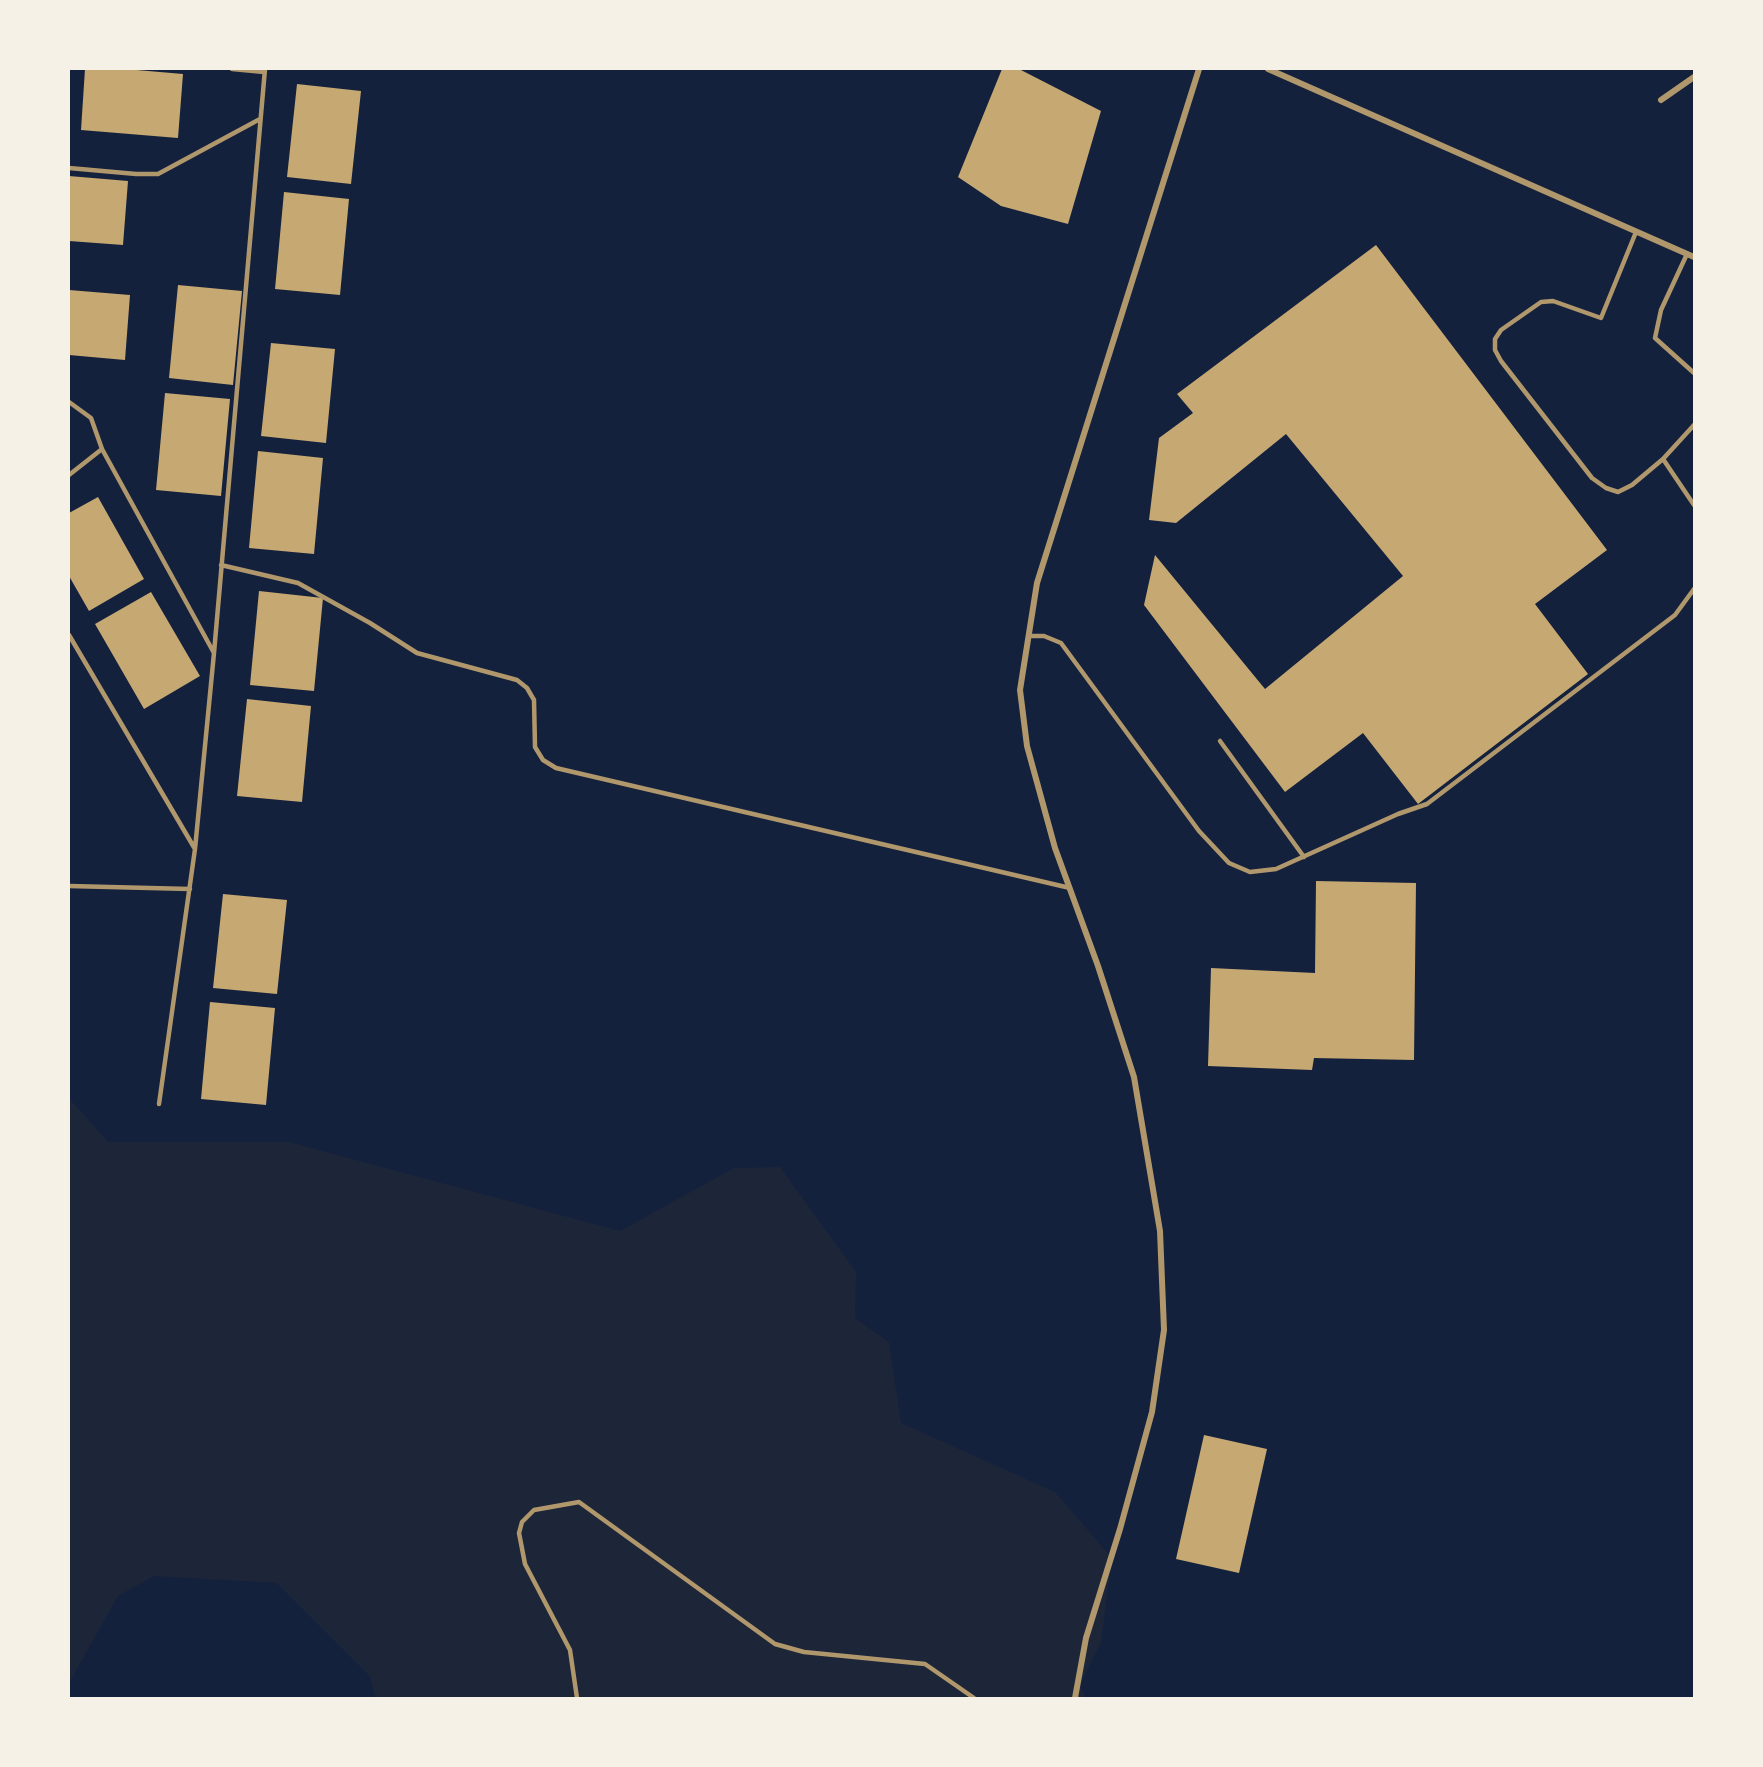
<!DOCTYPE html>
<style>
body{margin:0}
#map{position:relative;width:1763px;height:1767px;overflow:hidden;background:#14213d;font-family:Inter,sans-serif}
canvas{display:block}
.frame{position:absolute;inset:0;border:70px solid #f6f1e7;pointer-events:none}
</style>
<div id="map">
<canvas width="1763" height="1767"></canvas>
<div class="frame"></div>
</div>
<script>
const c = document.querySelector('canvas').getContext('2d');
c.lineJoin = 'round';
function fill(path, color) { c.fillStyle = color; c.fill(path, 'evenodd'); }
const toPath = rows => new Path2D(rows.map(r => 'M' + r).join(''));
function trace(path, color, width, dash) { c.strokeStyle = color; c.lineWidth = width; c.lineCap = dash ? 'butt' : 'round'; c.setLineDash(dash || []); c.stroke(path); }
const green = toPath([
 [69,1098,108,1142,289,1142,620,1231,734,1168,780,1167,856,1272,855,1318,889,1342,901,1423,1055,1492,1112,1558,1101,1642,1080,1685,1086,1698,375,1698,370,1676,277,1583,154,1576,118,1596,69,1683]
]);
const building = toPath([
 [85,69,125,69,183,74,178,138,81,130],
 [1002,69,1019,69,1101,111,1068,224,1001,206,958,177],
 [297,84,361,91,351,184,287,177],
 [69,176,128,181,123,245,69,241],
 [284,192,349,199,340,295,275,289],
 [1376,245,1607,550,1535,604,1588,674,1418,804,1363,733,1285,792,1144,605,1155,555,1265,689,1403,576,1286,434,1176,523,1149,520,1159,438,1193,413,1177,394],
 [178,285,242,291,233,385,169,378],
 [69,290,130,295,125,360,69,355],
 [271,343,335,349,326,443,261,436],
 [165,393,230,399,221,496,156,490],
 [258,451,323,458,314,554,249,548],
 [98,497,144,579,89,611,69,576,69,513],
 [259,591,323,598,314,691,250,685],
 [151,592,200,676,144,709,95,624],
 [247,699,311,706,302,802,237,796],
 [1316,881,1416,883,1414,1060,1314,1058,1312,1070,1208,1066,1211,968,1315,973],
 [223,894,287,900,277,994,213,988],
 [210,1002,275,1008,266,1105,201,1099],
 [1204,1435,1267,1449,1239,1573,1176,1559]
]);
const service = toPath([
 [232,69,264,72],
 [69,168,136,174,158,174,260,119],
 [1636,232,1601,318,1553,301,1541,302,1501,330,1495,339,1495,350,1501,361,1592,478,1606,488,1618,492,1632,485,1663,459,1694,425],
 [1687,254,1661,310,1655,338,1694,373],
 [69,402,91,418,102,449,69,475],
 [102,449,214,653],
 [1663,459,1694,505],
 [221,565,298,583,370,623,417,653,517,680,527,688,534,700,535,747,543,760,556,768,1070,888],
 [69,635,195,849],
 [1029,636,1044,636,1061,643,1199,831,1229,863,1250,872,1276,869,1398,814,1427,804,1675,615,1694,589],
 [1220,741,1304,857],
 [69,886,190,889],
 [159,1104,195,849,214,653,265,69],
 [577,1698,570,1650,525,1564,519,1533,522,1522,534,1510,579,1502,775,1644,804,1652,925,1664,974,1698]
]);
const minor = toPath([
 [1268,69,1694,257],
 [1661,100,1694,77],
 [1075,1698,1086,1638,1120,1529,1152,1412,1164,1330,1160,1231,1134,1077,1098,966,1055,848,1027,746,1020,690,1037,583,1199,69]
]);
fill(green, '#1d2539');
fill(building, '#c6a872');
trace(service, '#b1986c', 4.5);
trace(minor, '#b1986c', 6);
</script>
